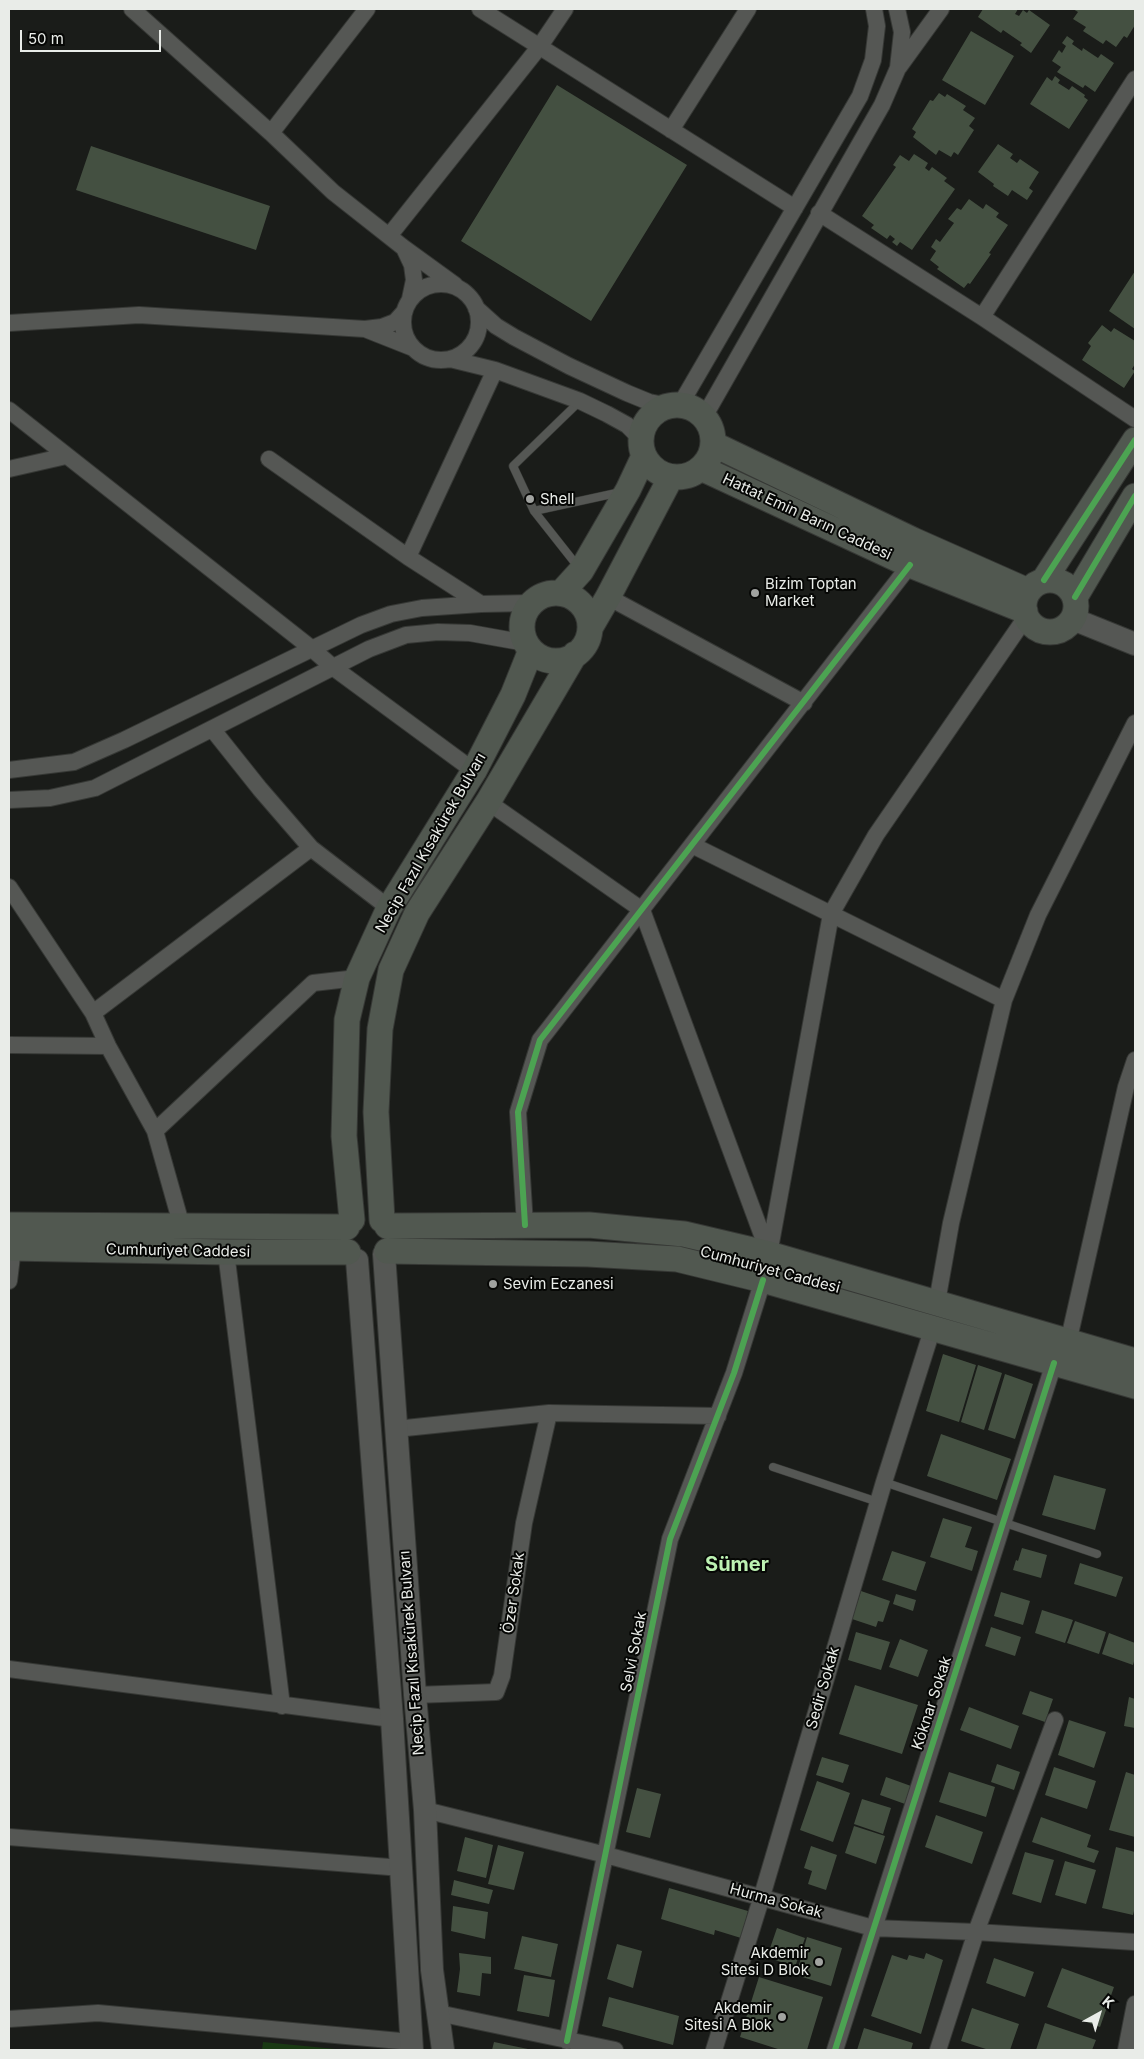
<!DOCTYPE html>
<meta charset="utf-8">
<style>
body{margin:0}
#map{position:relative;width:1144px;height:2059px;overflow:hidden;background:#1a1c19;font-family:Inter,sans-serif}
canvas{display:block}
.frame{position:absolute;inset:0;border:10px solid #e9ece8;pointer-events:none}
.north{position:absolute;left:1074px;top:1989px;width:50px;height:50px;-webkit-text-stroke:4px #060705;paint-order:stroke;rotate:39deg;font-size:14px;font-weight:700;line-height:20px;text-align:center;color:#e9ece8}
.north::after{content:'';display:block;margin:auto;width:18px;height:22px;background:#e9ece8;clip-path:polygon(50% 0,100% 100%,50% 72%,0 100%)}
.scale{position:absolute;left:20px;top:30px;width:141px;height:22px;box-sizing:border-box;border:2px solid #e9ece8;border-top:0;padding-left:6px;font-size:15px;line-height:18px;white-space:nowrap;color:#e9ece8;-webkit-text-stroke:4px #060705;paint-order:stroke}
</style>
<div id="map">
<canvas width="1144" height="2059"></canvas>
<div class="frame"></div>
<div class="north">K</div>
<div class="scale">50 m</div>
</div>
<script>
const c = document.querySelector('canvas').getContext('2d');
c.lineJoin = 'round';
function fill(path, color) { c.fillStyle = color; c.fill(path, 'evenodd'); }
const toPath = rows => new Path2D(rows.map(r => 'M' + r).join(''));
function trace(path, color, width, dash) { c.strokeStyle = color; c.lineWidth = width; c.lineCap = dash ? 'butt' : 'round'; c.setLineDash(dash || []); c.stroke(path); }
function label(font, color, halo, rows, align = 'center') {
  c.font = font + ' Inter,sans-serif'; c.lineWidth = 4; c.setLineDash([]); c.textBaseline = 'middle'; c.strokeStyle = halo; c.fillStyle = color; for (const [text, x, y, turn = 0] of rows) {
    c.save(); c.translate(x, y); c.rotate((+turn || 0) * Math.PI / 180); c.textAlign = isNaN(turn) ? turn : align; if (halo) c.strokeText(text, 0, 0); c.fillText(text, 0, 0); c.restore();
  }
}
const green = toPath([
 [263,2042,346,2050,262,2050]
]);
const building = toPath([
 [983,9,1018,9,1015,14,1019,16,1023,10,1027,13,1029,10,1050,25,1031,53,1020,45,1022,43,1003,30,1001,33,978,17],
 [1073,9,1135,9,1135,25,1127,38,1124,36,1116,47,1106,40,1103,44,1083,31,1086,27,1073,19,1078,12],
 [971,31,1014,56,985,105,942,80],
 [1067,36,1074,41,1072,44,1082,51,1083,48,1098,58,1101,54,1114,63,1095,92,1085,85,1083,88,1057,72,1061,67,1052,61,1059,50,1062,53,1066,46,1062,43],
 [1055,76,1060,80,1058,83,1069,90,1072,86,1085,95,1084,97,1088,100,1069,129,1030,104,1047,77,1052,81],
 [557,85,687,165,591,321,461,241],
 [939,93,945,97,947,94,966,106,963,110,975,118,969,126,974,130,958,155,954,152,951,157,939,150,936,155,913,137,916,132,912,129,930,100,933,101],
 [998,144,1013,154,1010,158,1017,163,1020,159,1039,172,1029,188,1033,191,1027,200,1012,190,1008,196,993,186,994,184,978,172],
 [91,146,270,206,256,250,76,190],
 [914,154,928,163,925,168,929,171,932,167,947,178,944,181,955,189,912,250,900,242,897,246,892,242,895,239,890,235,887,239,871,228,874,225,862,216,896,167,893,165,900,155,909,161],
 [969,199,983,209,986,204,999,213,996,217,1008,225,989,253,991,254,970,284,968,283,964,288,937,269,939,267,930,260,936,251,931,247,936,239,940,242,954,223,948,219,957,208,961,210],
 [1135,271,1135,329,1109,311],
 [1102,325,1111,332,1114,328,1135,341,1135,364,1132,369,1135,371,1124,388,1082,360,1091,346,1088,343],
 [943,1354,976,1365,959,1422,926,1411],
 [978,1365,1002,1373,984,1430,961,1422],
 [1005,1374,1033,1384,1015,1439,988,1430],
 [941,1434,1011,1459,997,1500,927,1476],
 [1054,1475,1106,1489,1095,1530,1042,1515],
 [943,1518,972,1527,965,1547,978,1551,972,1571,930,1557],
 [1022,1548,1047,1555,1041,1578,1013,1570,1016,1560,1018,1561],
 [892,1551,926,1562,916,1591,882,1580],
 [1080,1563,1123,1577,1116,1597,1074,1584],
 [861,1591,890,1601,883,1622,878,1621,876,1627,852,1619],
 [1001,1592,1030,1601,1023,1625,994,1616],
 [896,1594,916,1600,913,1611,893,1604],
 [1042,1610,1073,1620,1065,1643,1035,1633],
 [1075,1621,1106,1632,1099,1654,1067,1643],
 [991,1627,1021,1637,1015,1656,985,1646],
 [856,1632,890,1642,881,1670,848,1660],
 [1109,1633,1135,1643,1135,1658,1133,1665,1102,1654],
 [900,1639,928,1650,918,1677,889,1667],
 [855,1685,918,1705,902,1754,839,1734],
 [1030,1691,1053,1699,1045,1722,1022,1714],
 [1129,1697,1135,1699,1135,1728,1124,1726],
 [969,1707,1019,1726,1011,1749,960,1730],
 [1069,1720,1106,1732,1094,1768,1058,1755],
 [822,1757,849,1765,843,1783,816,1775],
 [997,1764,1020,1772,1014,1790,991,1782],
 [1054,1767,1096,1781,1087,1809,1045,1795],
 [949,1772,995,1787,986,1817,939,1802],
 [1126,1772,1135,1775,1135,1837,1109,1830],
 [886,1777,911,1786,905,1804,880,1795],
 [817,1781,850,1793,833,1842,800,1830],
 [637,1788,661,1794,650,1838,626,1832],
 [862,1799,891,1808,883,1834,854,1824],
 [936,1815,983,1832,972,1864,925,1847],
 [1041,1817,1091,1835,1087,1847,1099,1851,1094,1863,1032,1842],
 [854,1826,885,1836,876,1864,845,1853],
 [465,1837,493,1845,486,1878,457,1871],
 [498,1845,524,1852,514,1890,488,1884],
 [811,1846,837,1855,826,1890,808,1884,812,1871,804,1868],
 [1116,1847,1135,1852,1135,1907,1133,1915,1102,1908],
 [1025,1852,1054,1860,1041,1903,1012,1894],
 [1065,1861,1096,1870,1086,1904,1055,1895],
 [454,1880,493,1890,489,1904,451,1895],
 [669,1888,748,1911,741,1938,715,1930,714,1935,661,1919],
 [453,1906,488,1912,485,1939,451,1931],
 [777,1928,805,1938,795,1967,767,1957],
 [522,1936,558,1944,551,1977,514,1969],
 [807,1937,842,1948,831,1986,796,1975],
 [617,1944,642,1951,633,1988,607,1979],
 [459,1953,491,1957,491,1974,482,1973,480,1996,457,1992,460,1969],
 [926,1953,943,1960,921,2034,871,2016,892,1955,907,1960,909,1955,924,1959],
 [994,1958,1034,1972,1025,1997,986,1983],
 [1062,1968,1114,1987,1100,2027,1047,2007],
 [524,1975,555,1980,549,2017,517,2011],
 [759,1977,823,1997,807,2050,781,2050,740,2037],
 [609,1997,679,2016,673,2045,602,2026],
 [972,2008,1019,2024,1010,2050,989,2050,961,2041],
 [1045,2023,1096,2040,1092,2050,1036,2050],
 [864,2028,913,2043,911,2050,857,2050],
 [494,2042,528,2049,528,2050,492,2050]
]);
const service = toPath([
 [534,511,621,492],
 [579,568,534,511,513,466,580,401],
 [773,1467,878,1502],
 [884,1482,1097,1554]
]);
const minor = toPath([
 [132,9,271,133,333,192,404,248],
 [480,9,795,208],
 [899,67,941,9],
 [671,130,748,9],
 [271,133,367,9],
 [819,213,982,317,1135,419],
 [389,236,540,46,565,9],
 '403 322a38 38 0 1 1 76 0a38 38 0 1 1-76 0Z',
 [410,299,414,280,412,265,404,248,455,285],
 [476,308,496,326,514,337,569,366,627,393,649,402,669,406],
 [404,312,395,322,382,327,365,329,413,348],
 [982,317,1135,79],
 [9,323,139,315,365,329],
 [450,359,495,370,580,401,607,414,627,425,641,439],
 [680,405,860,96,873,60,877,26,874,9],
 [9,410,311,648,334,668,474,771],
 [704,417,882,105,898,68,902,32,897,9],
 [269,459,408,557,481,604],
 [9,469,66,456],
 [408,557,495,370],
 [608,597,804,703],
 [213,730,260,789,311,848],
 [9,770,74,762,124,740,361,625,391,614,422,608,481,604,532,603],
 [9,800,50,798,95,788,369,649,406,635,438,632,470,633,526,643],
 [488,802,642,910,769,1254],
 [692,845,1004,1000],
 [9,887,93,1013,108,1046,155,1131,182,1227],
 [93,1013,311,848,389,908],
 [9,1045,108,1046],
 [155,1131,313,983,357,978],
 [525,1225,518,1112,540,1040,910,565],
 [226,1252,282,1706],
 [769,1254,831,914,876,835,1026,617],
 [9,1281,13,1248],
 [937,1302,951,1223,1004,1000,1038,915,1135,723],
 [1068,1343,1126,1087,1135,1060],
 [396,1429,549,1413,718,1416],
 [9,1669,392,1719],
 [415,1695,496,1692,502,1676,524,1523,549,1413],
 [425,1810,606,1855,873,1928,976,1932,1135,1942],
 [9,1837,402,1868],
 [438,2013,615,2050],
 [9,2019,98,2013,411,2042],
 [567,2041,670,1539,734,1373,763,1280],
 [714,2050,762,1896,884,1482,933,1327],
 [835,2050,1054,1363],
 [938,2050,976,1932,1055,1720],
 [1126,2050,1135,2004]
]);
const secondary = toPath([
 [1073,619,1135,644],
 [384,1254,415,1695,425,1810,432,1970,443,2050],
 [357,1260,392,1719,412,2050]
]);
const primary = toPath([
 '641 441a36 36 0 1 1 72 0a36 36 0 1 1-72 0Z',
 [713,444,913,540,1028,591],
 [701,468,910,565,1025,611],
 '1024 606a26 26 0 1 1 52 0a26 26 0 1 1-52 0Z',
 [1044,580,1135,440],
 [561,593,581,571,628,490,644,456],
 '522 627a34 34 0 1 1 68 0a34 34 0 1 1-68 0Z',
 [1075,597,1135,496],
 [590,628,608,597,671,477],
 [352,1220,344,1136,347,1020,357,978,389,908,474,771,513,695,531,650],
 [382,1220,376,1112,380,1029,391,970,417,913,488,802,575,654],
 [9,1225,347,1227],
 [387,1226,589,1225,684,1234,769,1254,1135,1361],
 [9,1248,226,1252,348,1252],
 [387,1251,588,1254,677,1259,763,1280,1135,1386]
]);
const cycleway = toPath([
 [1044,580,1135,440],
 [1075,597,1135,496],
 [525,1225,518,1112,540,1040,910,565],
 [567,2041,670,1539,734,1373,763,1280],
 [835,2050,1054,1363]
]);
const markers = [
 [530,499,5,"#a1a3a0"],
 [755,593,5,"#a1a3a0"],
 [493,1284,5,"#a1a3a0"],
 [819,1962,5,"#a1a3a0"],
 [782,2017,5,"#a1a3a0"]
];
const poiNames = [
 ["Shell",540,499],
 ["Bizim Toptan",765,584],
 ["Market",765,601],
 ["Sevim Eczanesi",503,1284],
 ["Akdemir",809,1953,"right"],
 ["Sitesi D Blok",809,1970,"right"],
 ["Akdemir",772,2008,"right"],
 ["Sitesi A Blok",772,2025,"right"]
];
const streetNames = [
 ["Hattat Emin Barın Caddesi",807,517,25],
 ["Necip Fazıl Kısakürek Bulvarı",431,843,-60],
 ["Cumhuriyet Caddesi",178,1251,1],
 ["Cumhuriyet Caddesi",770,1270,15],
 ["Özer Sokak",514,1593,-82],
 ["Selvi Sokak",634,1652,-79],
 ["Necip Fazıl Kısakürek Bulvarı",412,1653,-94],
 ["Sedir Sokak",823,1688,-74],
 ["Köknar Sokak",932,1703,-72],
 ["Hurma Sokak",776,1901,15]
];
const districtNames = [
 ["Sümer",737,1565]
];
fill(green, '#193913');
fill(building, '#445041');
trace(service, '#363835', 9);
trace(minor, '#363835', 18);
trace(secondary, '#363835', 24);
trace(primary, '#363835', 27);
trace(service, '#555754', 8);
trace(minor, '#555754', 16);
trace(secondary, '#555754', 22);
trace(primary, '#515850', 25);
trace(cycleway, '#4ca352', 6);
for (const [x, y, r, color] of markers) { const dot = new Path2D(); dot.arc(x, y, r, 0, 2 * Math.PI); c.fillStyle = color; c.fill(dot); trace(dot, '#060705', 2); }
label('15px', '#e9ece8', '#060705', poiNames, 'left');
label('15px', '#e9ece8', '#060705', streetNames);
label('bold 20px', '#bdf2b3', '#060705', districtNames);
</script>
